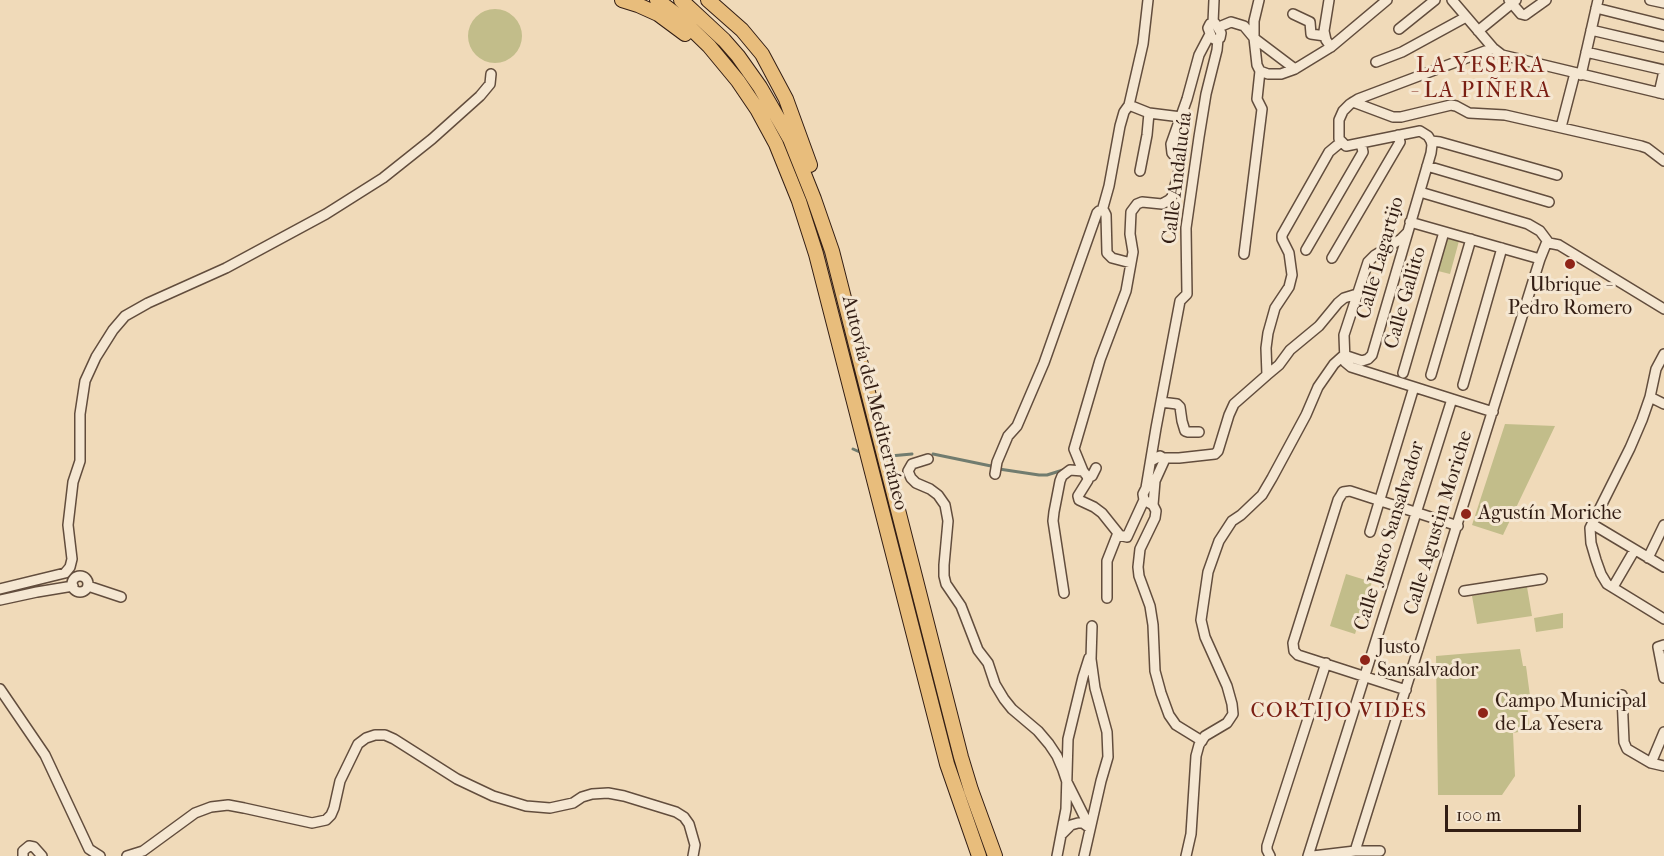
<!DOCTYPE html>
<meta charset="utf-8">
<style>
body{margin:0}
#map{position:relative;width:1664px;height:856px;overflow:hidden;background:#f0dab9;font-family:"IM FELL French Canon",serif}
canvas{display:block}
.scale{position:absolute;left:1445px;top:805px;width:136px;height:27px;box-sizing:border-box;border:3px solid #331e14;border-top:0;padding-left:8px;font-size:18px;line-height:21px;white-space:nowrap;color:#331e14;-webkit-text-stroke:4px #f5e7d2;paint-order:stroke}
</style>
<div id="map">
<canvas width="1664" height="856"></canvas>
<div class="scale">100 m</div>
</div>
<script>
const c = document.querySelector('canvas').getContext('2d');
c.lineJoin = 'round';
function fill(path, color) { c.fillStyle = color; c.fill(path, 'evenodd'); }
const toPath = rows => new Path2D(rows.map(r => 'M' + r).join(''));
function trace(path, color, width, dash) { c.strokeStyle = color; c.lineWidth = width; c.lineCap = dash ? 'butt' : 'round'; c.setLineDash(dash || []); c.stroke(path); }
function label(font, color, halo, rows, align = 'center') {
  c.font = font + ' "IM FELL French Canon",serif'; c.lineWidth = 6; c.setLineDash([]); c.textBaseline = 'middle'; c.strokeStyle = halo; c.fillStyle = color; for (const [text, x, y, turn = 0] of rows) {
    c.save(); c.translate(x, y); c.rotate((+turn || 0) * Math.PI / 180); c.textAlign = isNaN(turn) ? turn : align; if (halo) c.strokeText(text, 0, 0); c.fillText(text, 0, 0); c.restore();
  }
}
const green = toPath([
 '468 36a27 27 0 1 1 54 0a27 27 0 1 1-54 0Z',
 [1449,238,1459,241,1450,274,1438,271,1446,240],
 [1505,424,1555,426,1503,535,1472,525],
 [1346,574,1372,582,1355,634,1330,626],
 [1527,587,1532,616,1477,624,1472,596],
 [1563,613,1563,628,1536,632,1534,618],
 [1520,649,1523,666,1526,666,1530,696,1527,697,1529,730,1513,733,1515,776,1502,795,1438,795,1436,656]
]);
const stream = toPath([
 [853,449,862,453],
 [933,454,991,466],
 [890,456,912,454],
 [999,469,1039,475,1047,475,1063,470]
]);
const minor = toPath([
 [1329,0,1324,31,1326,40,1331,47],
 [1452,0,1493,48,1502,55,1664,94],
 [1509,0,1521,14,1525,15,1546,0],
 [1650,0,1664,3],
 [1596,8,1664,25],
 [1293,14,1310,22,1311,34,1325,36],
 [1213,23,1214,0],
 [1215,23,1221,33,1220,38,1216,40,1212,38,1208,28,1210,24,1215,23],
 [1219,27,1231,22,1244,26,1254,38,1295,69],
 [1399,29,1435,0],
 [1591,30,1664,47],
 [1478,31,1516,0],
 [1586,52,1664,70],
 [1376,62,1402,52,1466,17],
 [1260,71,1268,74,1281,74,1295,69,1331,47,1387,0],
 [1581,75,1598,0],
 [1659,93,1664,71],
 [1353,102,1393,117,1401,117,1451,105,1456,106,1469,113,1505,115,1641,146,1647,148,1664,161],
 [1129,105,1149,113,1181,117],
 [1561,127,1575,73],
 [1431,141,1428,136,1420,131,1346,146,1339,139,1339,120,1343,111,1350,104,1358,99,1493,48],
 [1431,141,1440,142,1557,175],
 [1427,166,1549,202],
 [1140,171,1147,135,1149,113],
 [1420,192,1528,224,1540,231,1549,243],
 [1102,211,1109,186,1120,126,1124,112,1129,105,1143,44,1148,0],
 [1410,222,1540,259],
 [1407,233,1401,239,1375,255,1368,262,1344,335,1345,362,1351,367,1493,412],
 [1549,243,1559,245,1664,309],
 [1306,250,1363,152,1361,143],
 [1244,254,1262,109,1257,99,1260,71,1257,65,1254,38,1254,21,1259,0],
 [1332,258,1400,142,1398,135],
 [1664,354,1656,369,1650,397,1642,420,1630,448,1590,528,1591,543,1596,560,1601,574,1607,584,1664,619],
 [1344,355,1362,361,1368,359,1372,355,1431,153,1432,145,1431,141],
 [1403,373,1444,232],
 [1267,375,1279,365,1290,350,1319,326,1338,303,1344,298,1357,294],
 [1431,375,1471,239],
 [1463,385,1502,248],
 [1650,397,1664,404],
 [1161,402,1177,404,1180,407,1182,421,1185,431,1188,432,1199,432],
 [1164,458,1179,458,1215,454,1218,451,1229,415,1234,404,1267,375,1266,348,1268,333,1275,308,1289,287,1292,275,1289,253,1282,239,1282,235,1329,152,1341,142],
 [928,459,912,464,908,471,911,478,916,483,930,489,938,495,945,505,948,521,944,565,944,576,946,584,961,606,978,650,988,663,995,684,1004,699,1012,709,1038,731,1049,744,1057,756,1063,770,1067,782,1090,828,1083,823,1078,823,1071,825,1061,835],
 [1151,461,1160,456,1165,459,1155,481,1153,505],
 [995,474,997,462,1008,436,1017,426,1044,363,1097,213,1099,211,1104,211,1106,215,1107,253,1112,258,1131,263],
 [1088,478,1092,476,1096,468],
 [1592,524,1664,567],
 [1370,532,1414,387],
 [1118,535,1127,537,1144,500],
 [1648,558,1664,525],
 '72 584a8 8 0 1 1 16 0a8 8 0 1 1-16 0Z',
 [88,586,121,597],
 [1613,587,1634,551],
 [0,589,65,573,70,567,72,559,68,525,73,482,80,461,80,414,85,381,96,357,113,330,125,316,148,303,226,268,326,214,383,178,432,139,480,96,490,84,491,74],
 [1464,591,1542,579],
 [1064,593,1053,521,1054,512,1060,481,1062,476,1070,470,1083,471],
 [1107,598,1107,561,1118,533,1102,513,1094,507,1079,500,1078,496,1088,480,1087,476,1083,471,1074,449,1100,360,1126,291,1133,252,1130,234,1131,212,1137,204,1142,202,1162,204,1169,200,1172,197,1180,167,1178,160,1172,153,1171,144,1187,99,1199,55,1210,34],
 [0,600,37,592,73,586],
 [1664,645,1658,647,1664,678],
 [0,689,45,755,89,849,100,856],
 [1406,690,1298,655,1294,651,1293,643,1338,500,1343,492,1350,491,1458,526],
 [1622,695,1624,742,1627,749,1651,763,1664,766],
 [1202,741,1176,725,1169,715,1161,693,1155,671,1153,625,1150,606,1139,576,1138,567,1140,549,1155,518,1156,511,1153,505,1144,500,1143,494,1146,488,1156,428,1180,301,1187,294,1186,228,1199,137,1206,94,1217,50,1218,39],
 [1651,763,1664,732],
 [1355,851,1540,259,1546,244,1549,243],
 [23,856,23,851,29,846,34,847,42,856],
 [127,856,143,851,195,813,211,807,228,805,244,808,312,823,326,820,331,815,334,808,340,781,358,744,366,738,375,735,385,735,394,739,457,779,493,796,526,806,550,808,573,803,582,797,592,794,608,793,624,796,676,812,684,817,689,824,695,845,693,856],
 [1057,856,1066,809,1068,739,1083,677,1089,658],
 [1084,856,1101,781,1108,757,1107,732,1095,688,1091,659,1092,626],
 [1186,856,1191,834,1196,756,1199,745,1205,736,1227,723,1233,714,1232,704,1227,686,1205,637,1201,620,1208,572,1219,541,1232,521,1241,515,1262,495,1272,478,1306,415,1318,387,1334,364,1344,355],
 [1270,856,1267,850,1267,846,1326,663],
 [1308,856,1452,399],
 [1313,856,1355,851,1380,851]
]);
const highway = toPath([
 [622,0,638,5,658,14,685,34],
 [657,0,677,15,709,46,738,81,757,109,776,144,799,201,816,254,947,764,979,856],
 [681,0,724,40,738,56,760,87,790,139,814,199,832,251,961,757,971,790,995,856],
 [708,0,742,30,762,54,786,99,810,165]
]);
const markers = [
 [1570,264,6,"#8f2418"],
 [1466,514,6,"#8f2418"],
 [1365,660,6,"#8f2418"],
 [1483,713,6,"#8f2418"]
];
const streetNames = [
 ["Calle Andalucía",1178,178,-83],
 ["Calle Lagartijo",1381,258,-74],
 ["Calle Gallito",1406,298,-74],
 ["Autovía del Mediterráneo",874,403,76],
 ["Calle Agustin Moriche",1439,523,-73],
 ["Calle Justo Sansalvador",1390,536,-73]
];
const poiNames = [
 ["Ubrique -",1570,286,"center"],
 ["Pedro Romero",1570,309,"center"],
 ["Agustín Moriche",1478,514],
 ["Justo",1377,648],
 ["Sansalvador",1377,671],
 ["Campo Municipal",1495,702],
 ["de La Yesera",1495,725]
];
const neighbourhoodNames = [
 ["CORTIJO VIDES",1339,712]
];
const quarterNames = [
 ["LA YESERA",1481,67],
 ["- LA PIÑERA",1481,92]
];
fill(green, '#c2bd8a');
trace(stream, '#717c6f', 3);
trace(minor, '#624d3d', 12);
trace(highway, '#331e14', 16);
trace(minor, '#f5e7d2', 9);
trace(highway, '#e8bd7c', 14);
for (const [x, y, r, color] of markers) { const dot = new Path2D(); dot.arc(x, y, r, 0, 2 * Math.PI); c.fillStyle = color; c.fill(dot); trace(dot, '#f5e7d2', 2); }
label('20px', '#331e14', '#f5e7d2', streetNames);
label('20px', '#331e14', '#f5e7d2', poiNames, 'left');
c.letterSpacing = '1.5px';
label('21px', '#7a1f14', '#f5e7d2', neighbourhoodNames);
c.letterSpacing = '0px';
c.letterSpacing = '1.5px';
label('22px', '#7a1f14', '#f5e7d2', quarterNames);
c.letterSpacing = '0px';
</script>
